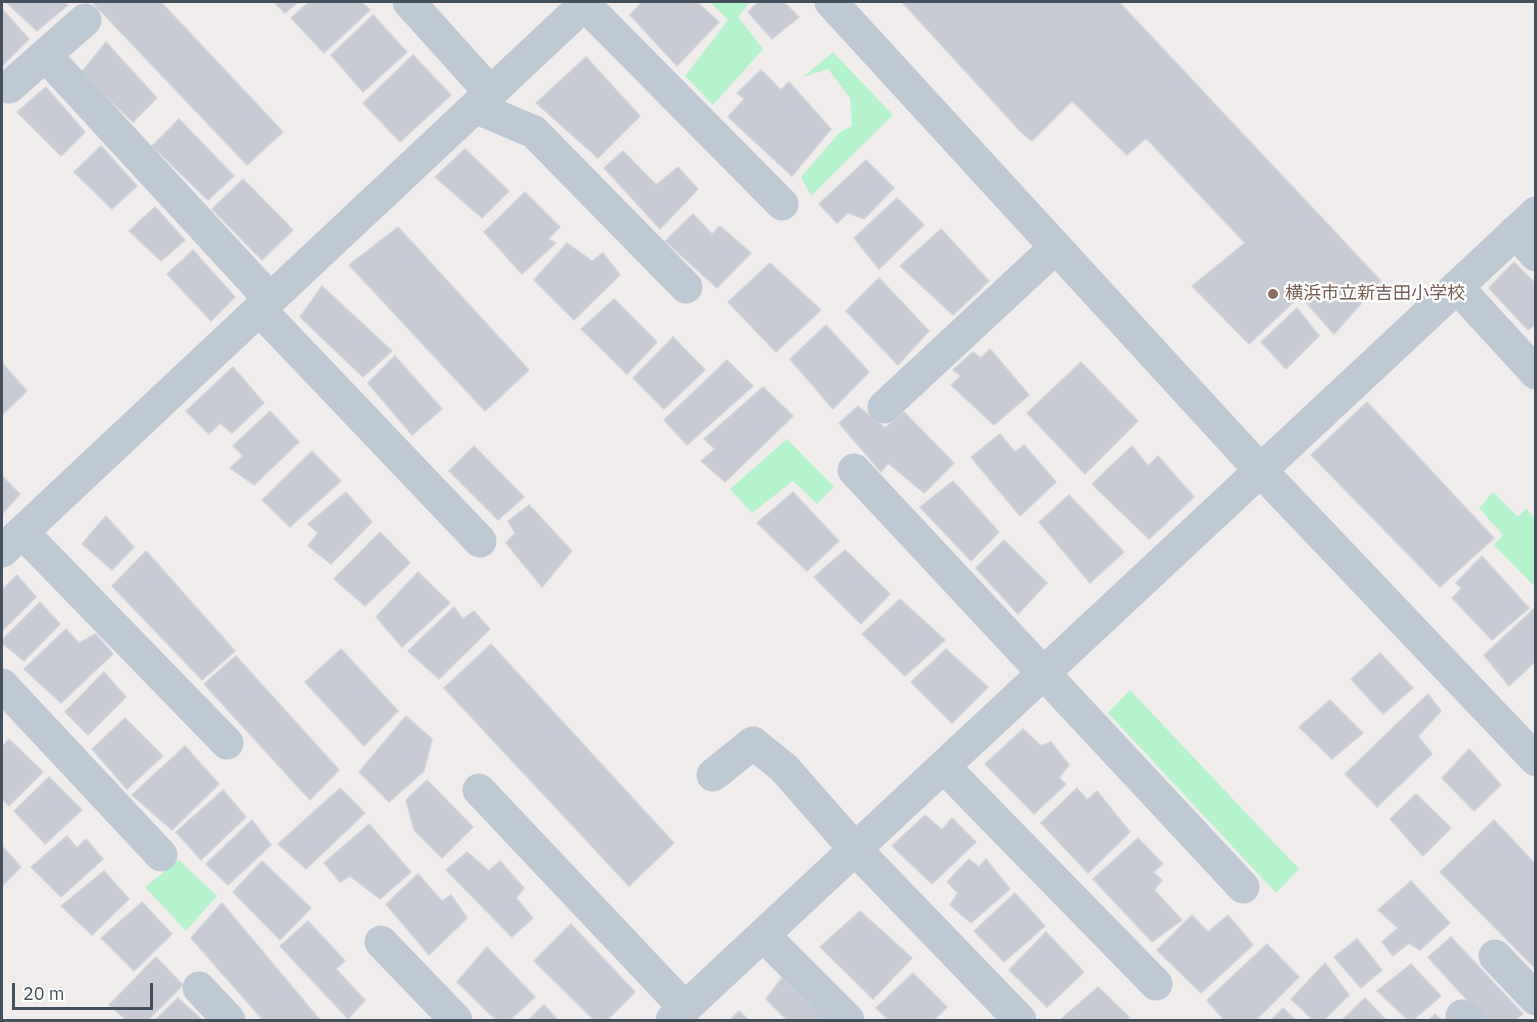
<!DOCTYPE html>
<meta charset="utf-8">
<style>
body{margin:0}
#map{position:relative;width:1537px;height:1022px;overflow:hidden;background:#f0ecec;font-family:"IBM Plex Sans",sans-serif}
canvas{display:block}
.frame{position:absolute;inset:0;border:3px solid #43505c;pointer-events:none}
.scale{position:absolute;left:12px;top:983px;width:141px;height:27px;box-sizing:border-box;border:3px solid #43505c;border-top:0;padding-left:8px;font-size:18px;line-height:21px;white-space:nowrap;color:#43505c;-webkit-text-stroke:4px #fff;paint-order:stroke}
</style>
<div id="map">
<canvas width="1537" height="1022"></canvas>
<div class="frame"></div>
<div class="scale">20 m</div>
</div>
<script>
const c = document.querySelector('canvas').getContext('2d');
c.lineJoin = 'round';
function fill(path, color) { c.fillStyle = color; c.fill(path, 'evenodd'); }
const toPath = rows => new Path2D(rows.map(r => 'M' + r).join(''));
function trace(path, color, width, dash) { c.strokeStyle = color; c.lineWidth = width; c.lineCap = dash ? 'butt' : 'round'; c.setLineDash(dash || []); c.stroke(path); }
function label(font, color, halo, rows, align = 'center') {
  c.font = font + ' "IBM Plex Sans","Noto Sans JP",sans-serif'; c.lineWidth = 5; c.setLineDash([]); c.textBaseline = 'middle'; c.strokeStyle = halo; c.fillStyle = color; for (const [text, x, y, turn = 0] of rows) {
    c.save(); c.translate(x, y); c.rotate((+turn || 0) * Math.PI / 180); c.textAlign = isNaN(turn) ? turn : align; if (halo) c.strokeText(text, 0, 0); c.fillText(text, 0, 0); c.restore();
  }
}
const green = toPath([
 [710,2,750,2,738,17,763,49,713,105,685,76,728,20],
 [833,52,893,115,811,196,801,177,840,132,852,126,850,98,828,69,803,77],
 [787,439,834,487,817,504,793,481,752,513,730,489],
 [1493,492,1518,517,1526,508,1535,519,1535,587,1494,545,1503,535,1479,508],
 [1130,690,1299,869,1276,893,1108,713],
 [179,860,217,896,186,931,145,887]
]);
const building = toPath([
 [6,2,64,2,68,5,37,31,6,2],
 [92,2,161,2,283,132,247,165,92,2],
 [274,2,298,2,285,13,274,2],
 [309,2,362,2,370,10,324,53,291,18,309,2],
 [642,2,697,2,719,22,677,66,630,15,642,2],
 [758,2,784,2,799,17,772,39,748,12,758,2],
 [902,2,1119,2,1381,281,1334,334,1300,296,1249,344,1192,286,1245,243,1146,138,1127,155,1072,101,1032,141,1022,133,902,2],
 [2,9,29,39,2,66,2,9],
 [373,15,407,52,363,92,331,55,373,15],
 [106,42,157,98,133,122,81,73,106,42],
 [413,55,451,95,400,142,363,103,413,55],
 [586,57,640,116,598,158,536,103,586,57],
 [761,70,781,90,789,82,831,129,792,176,728,117,744,99,737,93,761,70],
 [46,87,85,132,61,156,17,112,46,87],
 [179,119,234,176,208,200,152,146,179,119],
 [101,146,137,186,112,209,74,172,101,146],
 [465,149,509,191,482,218,435,177,465,149],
 [623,151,656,185,678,167,698,189,660,229,604,168,623,151],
 [866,160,894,188,864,219,848,213,837,223,819,204,866,160],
 [243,179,293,230,262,260,212,209,243,179],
 [525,192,560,227,548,239,556,243,522,274,484,232,525,192],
 [897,198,924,225,879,269,854,238,897,198],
 [155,207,185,240,161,261,129,231,155,207],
 [693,214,712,234,720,226,751,253,717,288,665,241,693,214],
 [398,227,529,370,485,411,349,265,398,227],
 [941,229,989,281,953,315,900,266,941,229],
 [567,243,592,261,603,253,620,275,574,320,534,280,567,243],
 [193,250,235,297,211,321,167,274,193,250],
 [1514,262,1536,284,1536,324,1528,330,1489,288,1514,262],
 [770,263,821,310,776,352,728,302,770,263],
 [879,278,929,331,898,365,846,311,879,278],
 [322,286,392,351,363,377,300,317,322,286],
 [614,299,657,342,627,374,581,329,614,299],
 [1297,308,1319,336,1286,369,1261,342,1297,308],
 [826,325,869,372,833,409,790,359,826,325],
 [673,337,705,370,664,409,633,378,673,337],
 [990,349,1029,395,994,425,951,385,961,376,953,370,973,352,981,358,990,349],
 [395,356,442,409,412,435,368,383,395,356],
 [727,360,753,386,687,445,664,420,727,360],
 [1081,362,1138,421,1085,474,1027,413,1081,362],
 [2,363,27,391,2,415,2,363],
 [233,367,264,403,232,433,220,423,209,434,186,411,233,367],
 [763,387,793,416,725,482,701,461,715,449,704,439,763,387],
 [1367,402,1494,538,1440,587,1311,455,1367,402],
 [858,406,885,428,904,412,954,463,924,493,888,463,881,472,839,423,858,406],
 [270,411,299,442,254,485,230,468,243,456,233,446,270,411],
 [1000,434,1015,452,1024,445,1056,482,1020,516,971,457,1000,434],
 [474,446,524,497,498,520,449,471,474,446],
 [1132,446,1148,466,1158,456,1194,497,1149,539,1092,484,1132,446],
 [312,451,341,481,290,527,262,500,312,451],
 [2,476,20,494,2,514,2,476],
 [953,481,999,532,971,561,920,507,953,481],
 [346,492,372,522,331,564,308,546,318,533,308,524,346,492],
 [793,492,839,541,807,571,757,523,793,492],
 [1069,495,1124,552,1090,583,1039,522,1069,495],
 [529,505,572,551,542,587,506,543,515,533,508,521,529,505],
 [106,516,134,547,112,570,82,544,106,516],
 [380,532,410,563,365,606,334,579,380,532],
 [1004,540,1047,583,1018,614,976,568,1004,540],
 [845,550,890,594,861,624,814,577,845,550],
 [146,551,235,651,202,680,112,586,146,551],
 [1482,556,1529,608,1492,640,1452,598,1462,588,1456,583,1482,556],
 [418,572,450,603,402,647,376,617,418,572],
 [17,575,36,597,2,631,2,590,17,575],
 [900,599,945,640,905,676,862,634,900,599],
 [40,602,60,624,24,661,2,643,2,640,40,602],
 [454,607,463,619,474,611,490,629,439,679,408,651,454,607],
 [1536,607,1536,661,1509,686,1484,655,1536,607],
 [66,629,79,643,96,634,113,654,61,703,24,669,66,629],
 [491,644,674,843,629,886,444,688,491,644],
 [341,649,398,711,364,746,305,682,341,649],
 [946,649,988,687,952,723,911,682,946,649],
 [1380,653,1413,688,1383,714,1351,679,1380,653],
 [236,656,339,770,310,800,204,684,236,656],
 [104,672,126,697,88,735,65,712,104,672],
 [1428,694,1441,711,1418,736,1432,754,1377,807,1345,774,1428,694],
 [1330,700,1363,733,1332,759,1299,727,1330,700],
 [406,716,432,739,424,771,389,802,359,772,406,716],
 [125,718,163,756,127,789,92,749,125,718],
 [1023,729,1041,746,1051,742,1069,765,1059,778,1066,784,1034,814,985,764,1023,729],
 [9,739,43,772,9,806,2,799,2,747,9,739],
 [185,746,219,784,172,830,132,795,185,746],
 [1469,749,1501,785,1474,811,1442,778,1469,749],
 [49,777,82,810,45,844,14,811,49,777],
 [427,780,473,827,442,858,414,830,406,800,427,780],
 [340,788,365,813,306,869,278,844,340,788],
 [1077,788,1087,800,1097,791,1130,832,1088,873,1041,823,1077,788],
 [223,790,246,817,201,860,176,832,223,790],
 [1416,794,1451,828,1423,856,1390,819,1416,794],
 [925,815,942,830,952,818,976,842,932,884,892,846,925,815],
 [252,820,271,845,228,885,206,864,252,820],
 [1494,820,1536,865,1536,969,1440,872,1494,820],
 [369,824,411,872,380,899,350,876,340,882,324,863,369,824],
 [67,836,77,848,86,839,103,859,61,897,31,867,67,836],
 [1138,838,1163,864,1153,872,1162,880,1154,890,1182,920,1152,942,1093,879,1138,838],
 [2,846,21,867,2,886,2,846],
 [467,852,489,871,500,861,524,888,516,898,533,918,512,937,446,870,467,852],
 [969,859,979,867,986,859,1010,889,971,923,950,905,958,893,947,882,969,859],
 [262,861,311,908,280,940,233,892,262,861],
 [104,871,129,899,92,935,61,906,104,871],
 [418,874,442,901,451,895,467,918,429,955,386,904,418,874],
 [1411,881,1450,923,1420,950,1409,943,1393,956,1382,942,1398,928,1378,910,1411,881],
 [1015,893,1045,926,1004,962,974,931,1015,893],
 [142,902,172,934,134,971,101,938,142,902],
 [222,903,320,1020,263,1020,191,938,222,903],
 [860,911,912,958,873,999,820,947,860,911],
 [1192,915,1208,932,1228,915,1253,945,1201,993,1157,950,1192,915],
 [308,921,345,961,336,969,365,1000,348,1019,280,946,308,921],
 [571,924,635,992,607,1020,594,1020,534,961,571,924],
 [1046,932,1084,972,1047,1007,1009,970,1046,932],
 [1451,937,1523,1014,1515,1020,1485,1020,1428,957,1451,937],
 [1357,939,1382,970,1361,988,1334,957,1357,939],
 [1267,944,1299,977,1256,1020,1224,1020,1207,1000,1267,944],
 [487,947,535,997,510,1020,496,1020,457,982,487,947],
 [156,957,183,985,148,1020,126,1020,109,1005,156,957],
 [1325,963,1349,995,1324,1020,1313,1020,1291,999,1325,963],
 [1411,964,1441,996,1413,1020,1408,1020,1377,991,1411,964],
 [913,973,947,1007,934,1020,888,1020,876,1008,913,973],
 [782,978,826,1020,787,1020,766,999,782,978],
 [1098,987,1129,1017,1126,1020,1060,1020,1098,987],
 [178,998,202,1020,155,1020,178,998],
 [1365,998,1386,1020,1342,1020,1365,998],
 [544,1005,558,1020,528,1020,544,1005],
 [1283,1008,1296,1020,1271,1020,1283,1008],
 [739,1011,749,1020,730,1020,739,1011],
 [1435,1014,1441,1020,1429,1020,1435,1014]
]);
const minor = toPath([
 [409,2,490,92],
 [831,2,1261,471,1536,760],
 [584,4,782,204],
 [46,56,270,299],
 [9,87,85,20],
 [475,107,534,132,686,287],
 [1515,232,1536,255],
 [1457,287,1536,373],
 [259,309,480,541],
 [884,407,1056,247],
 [854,470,1243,887],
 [22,532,227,743],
 [2,551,587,2],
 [2,685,161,855],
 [944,767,1156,984],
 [713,775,753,743,784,768,855,849,1020,1020],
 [479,790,685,1008],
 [763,935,848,1020],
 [381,942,456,1020],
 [1495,956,1536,999],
 [199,988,229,1020],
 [1462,1016,1467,1020],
 [672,1020,1536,213]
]);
const markers = [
 [1273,294,6,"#8d6e63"]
];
const educationNames = [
 ["横浜市立新吉田小学校",1285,294]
];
fill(green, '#b5f3cd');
fill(building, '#c8cbd3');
trace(building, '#d0d3d9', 1.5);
trace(minor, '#bec9d4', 33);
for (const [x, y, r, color] of markers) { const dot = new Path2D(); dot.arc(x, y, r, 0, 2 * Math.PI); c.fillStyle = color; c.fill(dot); trace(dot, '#fff', 2); }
label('18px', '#785e54', '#fff', educationNames, 'left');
</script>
